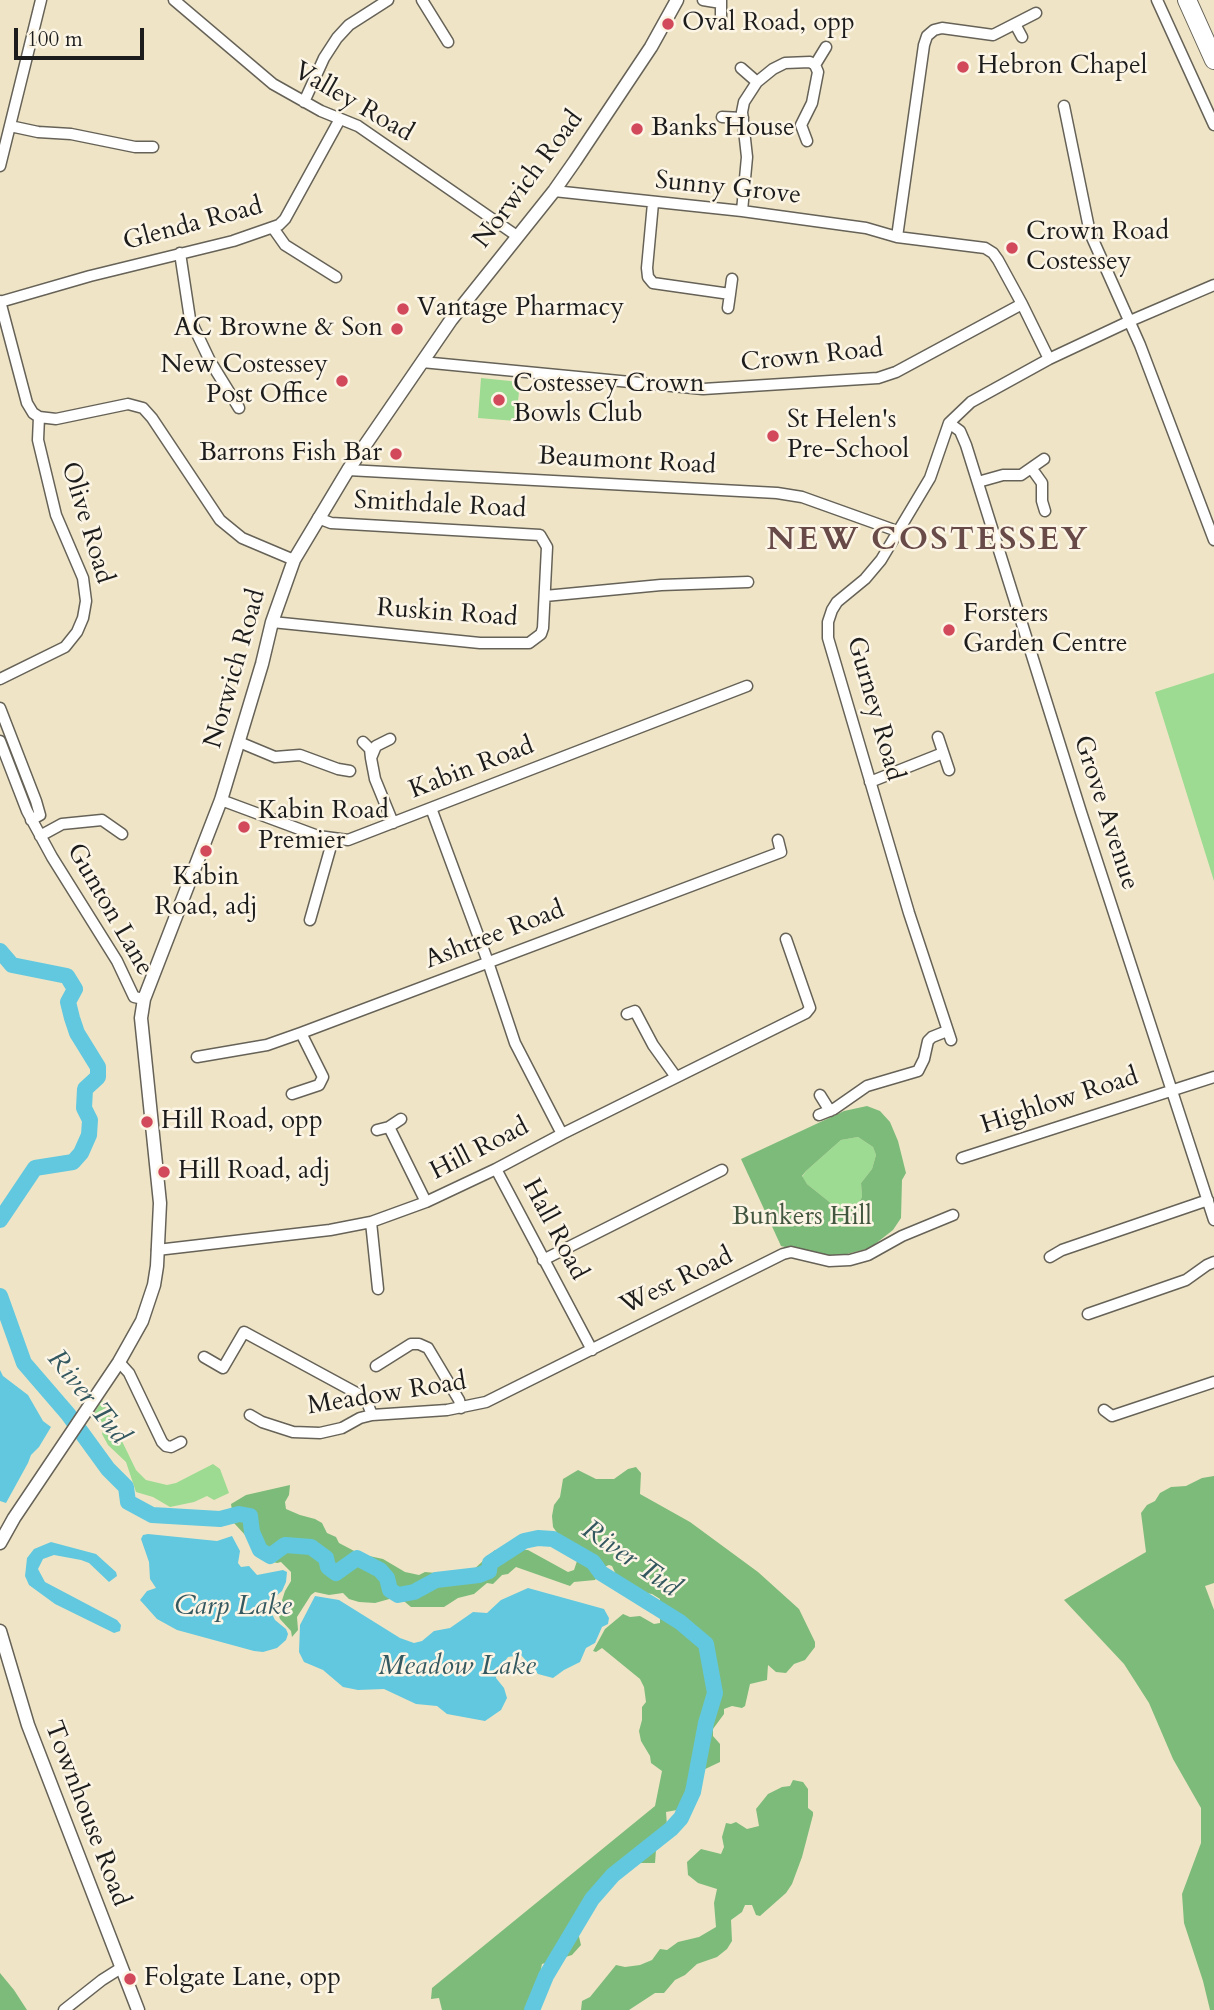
<!DOCTYPE html>
<style>
body{margin:0}
#map{position:relative;width:1214px;height:2010px;overflow:hidden;background:#efe5c6;font-family:Cardo,serif}
canvas{display:block}
.scale{position:absolute;left:14px;top:28px;width:130px;height:32px;box-sizing:border-box;border:4px solid #1c1c1c;border-top:0;padding-left:9px;font-size:21px;line-height:24px;white-space:nowrap;color:#1c1c1c;-webkit-text-stroke:5px #fcf5e5;paint-order:stroke}
</style>
<div id="map">
<canvas width="1214" height="2010"></canvas>
<div class="scale">100 m</div>
</div>
<script>
const c = document.querySelector('canvas').getContext('2d');
c.lineJoin = 'round';
function fill(path, color) { c.fillStyle = color; c.fill(path, 'evenodd'); }
const toPath = rows => new Path2D(rows.map(r => 'M' + r).join(''));
function trace(path, color, width, dash) { c.strokeStyle = color; c.lineWidth = width; c.lineCap = dash ? 'butt' : 'round'; c.setLineDash(dash || []); c.stroke(path); }
function label(font, color, halo, rows, align = 'center') {
  c.font = font + ' Cardo,serif'; c.lineWidth = 5; c.setLineDash([]); c.textBaseline = 'middle'; c.strokeStyle = halo; c.fillStyle = color; for (const [text, x, y, turn = 0] of rows) {
    c.save(); c.translate(x, y); c.rotate((+turn || 0) * Math.PI / 180); c.textAlign = isNaN(turn) ? turn : align; if (halo) c.strokeText(text, 0, 0); c.fillText(text, 0, 0); c.restore();
  }
}
const green = toPath([
 [481,378,520,382,516,421,478,418],
 [1214,673,1214,881,1155,692],
 [858,1137,873,1147,876,1155,872,1169,861,1183,862,1197,859,1202,849,1209,837,1208,807,1184,802,1177,806,1171,841,1140],
 [102,1400,136,1470,146,1480,167,1485,176,1483,213,1464,220,1469,229,1493,214,1500,207,1496,194,1502,170,1507,153,1497,136,1492,126,1462,108,1445,102,1434,104,1428,101,1421,91,1418]
]);
const forest = toPath([
 [867,1106,880,1111,890,1122,898,1141,906,1173,902,1180,901,1218,893,1230,870,1248,847,1254,822,1256,781,1246,741,1159,844,1111],
 [858,1137,873,1147,876,1155,872,1169,861,1183,862,1197,859,1202,849,1209,837,1208,807,1184,802,1176,806,1171,841,1140],
 [636,1467,641,1473,640,1494,690,1522,758,1572,799,1609,815,1642,815,1647,805,1660,794,1664,786,1673,776,1672,768,1665,767,1680,750,1684,745,1706,742,1708,732,1706,724,1709,724,1714,713,1729,713,1736,720,1744,720,1762,701,1771,688,1781,684,1796,677,1810,666,1812,667,1826,662,1831,656,1850,655,1863,630,1863,611,1868,585,1896,574,1916,581,1945,572,1955,542,1964,537,1987,532,1993,527,2010,442,2010,439,1998,431,1999,432,1988,655,1806,662,1771,651,1763,650,1756,641,1741,639,1731,642,1720,642,1707,646,1702,644,1687,640,1679,602,1648,596,1652,593,1651,605,1629,623,1614,630,1617,640,1616,654,1624,660,1623,660,1599,652,1594,640,1592,630,1585,619,1581,612,1566,609,1565,604,1567,595,1580,574,1582,570,1586,516,1567,508,1574,502,1575,493,1584,487,1583,474,1594,458,1598,444,1607,411,1607,405,1602,393,1598,375,1603,359,1602,349,1599,343,1593,329,1595,315,1592,311,1595,297,1617,298,1630,292,1637,291,1631,280,1619,278,1613,285,1591,291,1581,291,1572,281,1562,277,1563,263,1559,258,1549,234,1523,231,1504,246,1495,290,1485,289,1495,285,1502,286,1509,300,1515,315,1519,322,1523,327,1533,336,1537,339,1543,360,1554,383,1559,405,1572,419,1575,425,1572,436,1573,451,1581,461,1581,495,1550,528,1550,568,1572,574,1570,577,1561,553,1527,552,1516,554,1505,560,1497,563,1479,578,1470,596,1479,614,1479,628,1469],
 [1214,1476,1214,1583,1205,1586,1214,1610,1214,2010,1210,2010,1203,1981,1184,1923,1182,1894,1201,1843,1201,1808,1173,1759,1149,1703,1124,1664,1064,1600,1146,1552,1141,1513,1147,1505,1155,1501,1160,1493,1171,1487,1186,1486,1202,1478],
 [793,1780,803,1782,808,1789,808,1808,813,1812,813,1815,802,1857,792,1884,786,1893,760,1916,756,1915,752,1905,745,1905,742,1912,731,1920,732,1941,727,1949,717,1957,697,1964,685,1975,675,1980,664,1993,655,1993,629,2010,581,2010,582,2001,590,1997,616,1965,625,1967,640,1965,652,1960,660,1949,667,1950,678,1942,699,1937,716,1927,714,1903,717,1889,698,1883,688,1875,687,1862,701,1849,721,1854,724,1847,722,1837,726,1823,731,1824,736,1822,747,1829,759,1826,756,1809,768,1794,782,1787,790,1786],
 [0,1973,14,1990,27,2010,0,2010]
]);
const water = toPath([
 [0,1370,3,1376,28,1395,43,1421,51,1427,39,1447,31,1455,28,1463,6,1503,0,1501],
 [148,1534,217,1541,232,1536,240,1551,238,1563,241,1567,249,1566,257,1575,283,1570,287,1572,286,1582,282,1591,275,1597,271,1612,275,1620,286,1629,288,1634,286,1640,277,1648,263,1652,254,1651,177,1630,157,1619,140,1600,147,1591,156,1588,150,1579,149,1562,141,1539,143,1535],
 [51,1542,96,1554,116,1572,117,1576,109,1582,89,1563,81,1560,54,1555,43,1559,38,1569,45,1582,117,1620,121,1625,120,1631,114,1633,55,1604,29,1585,25,1576,27,1558,34,1549],
 [528,1588,604,1609,609,1618,608,1624,602,1627,595,1643,586,1648,580,1662,564,1670,553,1678,538,1674,521,1655,508,1657,497,1672,496,1678,504,1688,507,1698,501,1710,485,1721,447,1714,437,1706,416,1704,384,1689,358,1690,343,1687,323,1670,304,1662,299,1652,300,1625,315,1596,339,1600,400,1638,414,1643,422,1641,434,1631,450,1628,473,1612,487,1613,501,1600]
]);
const river = toPath([
 [0,951,12,965,67,976,75,989,68,1002,72,1018,77,1033,98,1067,98,1077,85,1089,84,1108,90,1120,89,1135,81,1153,73,1162,35,1168,0,1220],
 [0,1296,24,1363,68,1414,108,1469,126,1487,128,1502,152,1515,220,1519,239,1514,250,1516,252,1532,260,1550,270,1556,285,1545,311,1547,326,1558,328,1567,336,1573,357,1558,380,1570,387,1578,390,1590,398,1595,414,1592,436,1580,479,1575,489,1571,490,1563,524,1541,538,1538,553,1539,593,1562,601,1573,680,1622,706,1644,715,1693,706,1723,693,1792,681,1818,671,1829,613,1875,592,1899,546,1976,532,2010]
]);
const minor = toPath([
 [174,0,273,84,321,111,358,126,517,236],
 [422,0,448,42],
 [703,0,721,3],
 [721,0,721,19],
 [1157,0,1214,125],
 [1015,24,1022,37],
 [815,65,826,47],
 [741,68,757,82],
 [304,102,324,58,337,38,349,25,388,0],
 [1064,106,1090,233,1140,345,1214,540],
 [722,117,743,118],
 [10,126,38,132,71,134,135,147,153,147],
 [0,166,41,0],
 [554,191,742,211,866,228,897,237,985,248,993,253,998,260,1022,304],
 [653,203,647,268,648,277,653,283,730,294,732,279],
 [742,211,747,157,742,112,744,102,757,82,773,69,785,63,810,62,815,65,818,72,812,103,801,125,807,141],
 [273,228,285,245,336,277],
 [897,237,924,45,927,36,934,30,942,28,993,35,1036,13],
 [180,253,190,319,210,361,239,408],
 [0,301,27,403,33,413,39,417,38,440,56,515,83,578,86,601,83,618,77,632,65,647,0,679],
 [0,302,90,276,233,241,279,225,285,219,340,119],
 [728,308,730,294],
 [422,362,703,389,878,378,896,372,1022,304,1049,359],
 [39,417,56,419,128,404,143,408,152,418,220,520,242,538,294,560],
 [949,423,960,431,966,445,1081,812,1214,1220],
 [1032,469,1042,483,1042,501,1045,511],
 [348,470,777,493,802,497,897,531],
 [978,482,1003,475,1021,475,1044,459],
 [545,596,661,585,748,582],
 [272,622,480,643,529,643,541,634,543,628,547,547,540,535,331,523,318,518],
 [0,708,36,801,40,815,31,820],
 [938,737,949,770],
 [390,739,376,746,371,758,375,779,393,823],
 [0,741,27,811,52,857,117,961,134,997,144,999],
 [239,742,275,757,300,755,338,769,350,771],
 [363,742,370,749,371,758],
 [870,782,943,753],
 [221,800,318,836,348,840,747,686],
 [431,808,488,962,515,1043,562,1134],
 [40,836,62,824,102,820,122,834],
 [310,920,333,839],
 [627,1014,635,1011,653,1045,676,1077],
 [951,1040,909,913,828,638,828,622,832,610,837,602,865,579,881,560,930,478,949,423,971,402,1049,359,1130,321,1214,285],
 [197,1057,267,1045,301,1033,781,852,778,840],
 [292,1094,319,1085,323,1077,301,1033],
 [820,1095,830,1111],
 [819,1115,834,1109,867,1086,918,1071,924,1059,928,1041,932,1037,947,1031],
 [389,1127,401,1119],
 [377,1130,389,1127,426,1202],
 [962,1158,1214,1077],
 [496,1169,592,1350],
 [371,1222,378,1289],
 [157,1250,330,1230,371,1222,426,1202,496,1169,562,1134,806,1013,810,1008,786,939],
 [1050,1257,1062,1250,1208,1200],
 [543,1260,722,1170],
 [1088,1314,1186,1280,1207,1265,1214,1262],
 [204,1357,223,1368,244,1332,362,1396,367,1402,372,1415],
 [119,1362,129,1373,162,1442,166,1446,171,1447,181,1442],
 [376,1366,411,1344,419,1344,428,1348,459,1400,461,1408],
 [1104,1410,1112,1416,1214,1382],
 [250,1415,262,1422,293,1432,320,1433,342,1428,360,1418,372,1415,447,1410,486,1402,783,1254,791,1252,829,1261,850,1260,868,1255,902,1236,953,1215],
 [64,2010,102,1980,121,1968]
]);
const tertiary = toPath([
 [0,1543,14,1518,119,1362,142,1321,154,1285,157,1266,160,1203,141,1018,144,999,221,800,262,664,272,622,294,560,348,470,451,320,554,191,575,161,651,47,677,0],
 [0,1631,28,1725,138,2010]
]);
const trunk = toPath([
 [1187,0,1214,60]
]);
const markers = [
 [668,24,7,"#d1495b"],
 [963,67,7,"#d1495b"],
 [637,129,7,"#d1495b"],
 [1012,248,7,"#d1495b"],
 [403,309,7,"#d1495b"],
 [397,329,7,"#d1495b"],
 [342,381,7,"#d1495b"],
 [499,400,7,"#d1495b"],
 [773,436,7,"#d1495b"],
 [396,454,7,"#d1495b"],
 [949,630,7,"#d1495b"],
 [244,827,7,"#d1495b"],
 [206,851,7,"#d1495b"],
 [147,1122,7,"#d1495b"],
 [164,1172,7,"#d1495b"],
 [130,1979,7,"#d1495b"]
];
const poiNames = [
 ["Oval Road, opp",682,24],
 ["Hebron Chapel",977,67],
 ["Banks House",651,129],
 ["Crown Road",1026,233],
 ["Costessey",1026,263],
 ["Vantage Pharmacy",417,309],
 ["AC Browne & Son",383,329,"right"],
 ["New Costessey",328,366,"right"],
 ["Post Office",328,396,"right"],
 ["Costessey Crown",513,385],
 ["Bowls Club",513,415],
 ["St Helen's",787,421],
 ["Pre-School",787,451],
 ["Barrons Fish Bar",382,454,"right"],
 ["Forsters",963,615],
 ["Garden Centre",963,645],
 ["Kabin Road",258,812],
 ["Premier",258,842],
 ["Kabin",206,878,"center"],
 ["Road, adj",206,908,"center"],
 ["Hill Road, opp",161,1122],
 ["Hill Road, adj",178,1172],
 ["Folgate Lane, opp",144,1979]
];
const streetNames = [
 ["Valley Road",353,103,30],
 ["Norwich Road",529,180,-53],
 ["Sunny Grove",728,189,6],
 ["Glenda Road",193,225,-15],
 ["Crown Road",812,357,-6],
 ["Beaumont Road",627,462,3],
 ["Smithdale Road",440,506,3],
 ["Olive Road",86,523,73],
 ["Ruskin Road",447,614,4],
 ["Norwich Road",236,669,-74],
 ["Gurney Road",874,709,74],
 ["Kabin Road",472,769,-21],
 ["Grove Avenue",1105,813,72],
 ["Gunton Lane",109,910,60],
 ["Ashtree Road",495,936,-21],
 ["Highlow Road",1060,1102,-18],
 ["Hill Road",480,1150,-27],
 ["Hall Road",554,1230,62],
 ["West Road",677,1282,-26],
 ["Meadow Road",387,1395,-9],
 ["Townhouse Road",86,1814,69]
];
const parkNames = [
 ["Bunkers Hill",802,1218]
];
const waterNames = [
 ["River Tud",87,1398,51],
 ["River Tud",630,1560,35],
 ["Carp Lake",233,1608],
 ["Meadow Lake",457,1668]
];
const districtNames = [
 ["NEW COSTESSEY",928,541]
];
fill(green, '#9cdb91');
fill(forest, '#7dbb7b');
fill(water, '#62c8df');
trace(river, '#62c8df', 16);
trace(minor, '#666258', 13);
trace(tertiary, '#666258', 15);
trace(trunk, '#666258', 20);
trace(minor, '#fff', 10);
trace(tertiary, '#fff', 12);
trace(trunk, '#fff', 18);
for (const [x, y, r, color] of markers) { const dot = new Path2D(); dot.arc(x, y, r, 0, 2 * Math.PI); c.fillStyle = color; c.fill(dot); trace(dot, '#fcf5e5', 2.5); }
label('26px', '#1c1c1c', '#fcf5e5', poiNames, 'left');
label('26px', '#1c1c1c', '#fcf5e5', streetNames);
label('26px', '#42553f', '#fcf5e5', parkNames);
label('italic 28px', '#345860', '#fcf5e5', waterNames);
c.letterSpacing = '2px';
label('bold 33px', '#684b49', '#fcf5e5', districtNames);
c.letterSpacing = '0px';
</script>
